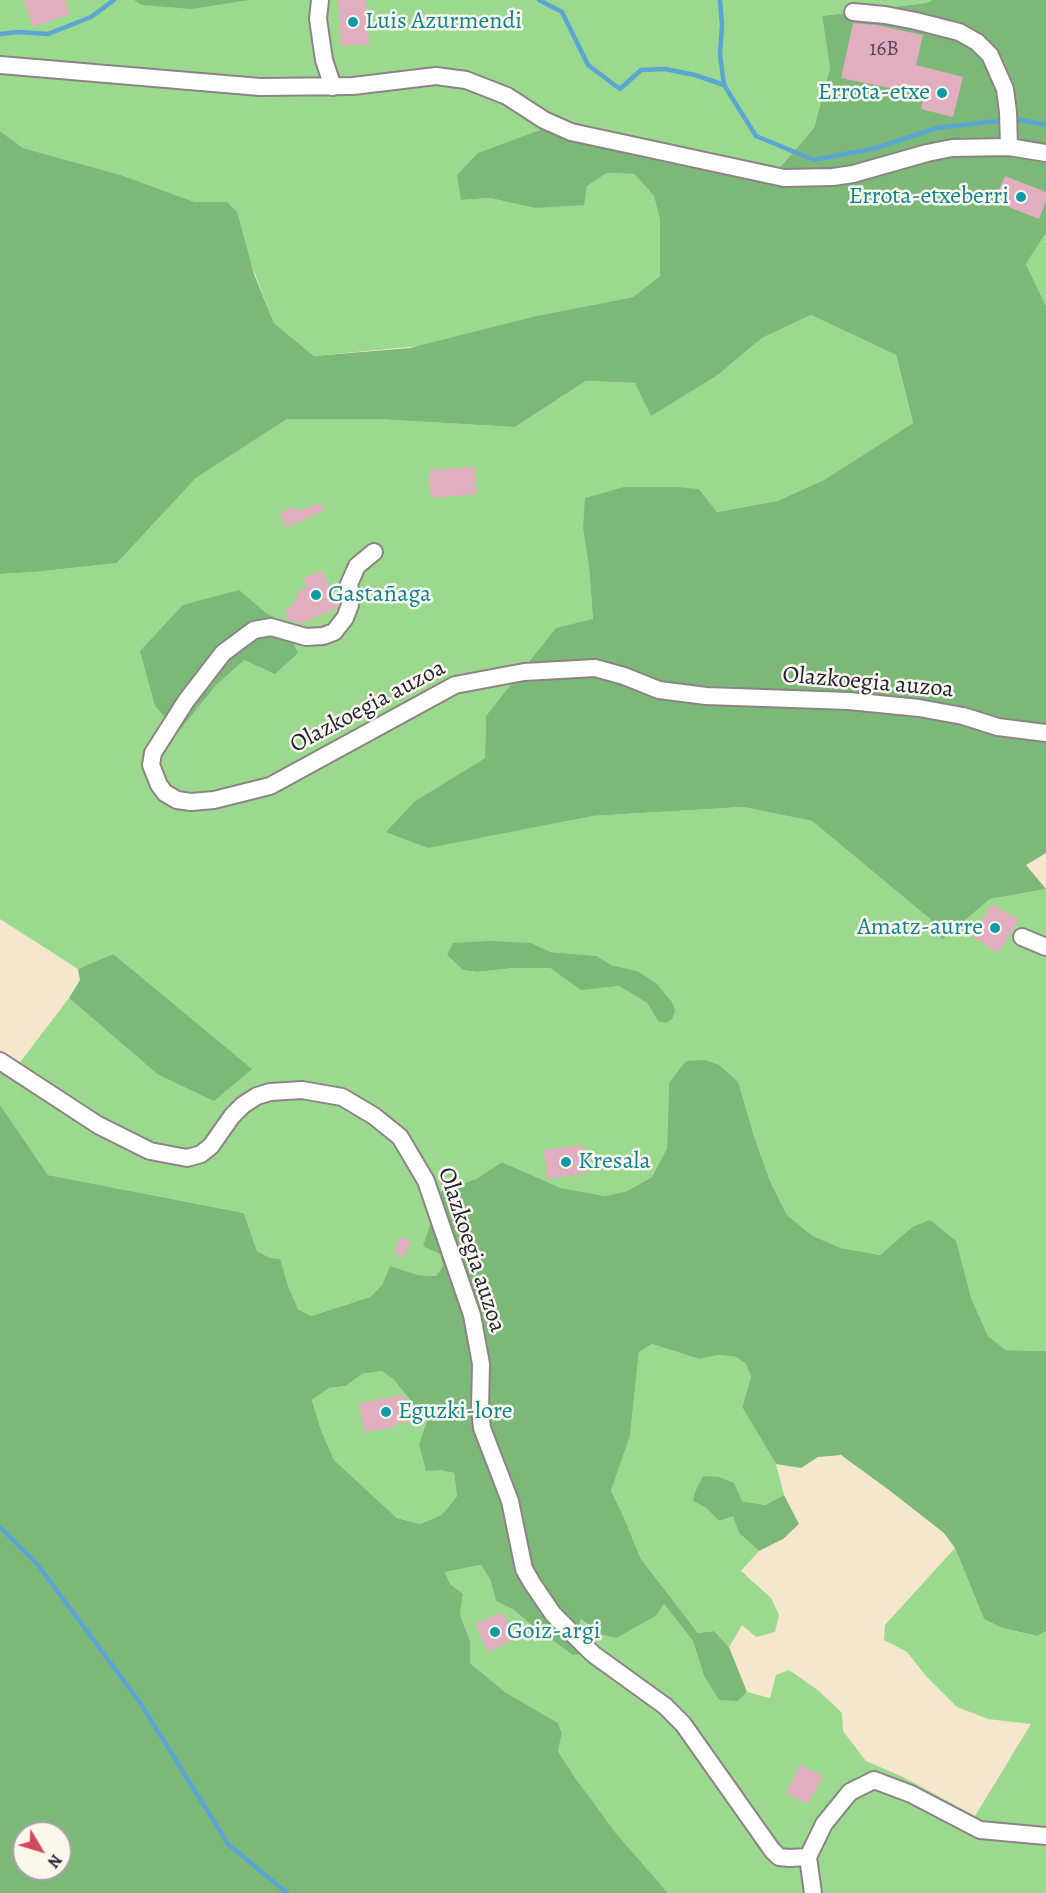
<!DOCTYPE html>
<meta charset="utf-8">
<style>
body{margin:0}
#map{position:relative;width:1046px;height:1893px;overflow:hidden;background:#f5e6ce;font-family:Alegreya,serif}
canvas{display:block}
.north{position:absolute;left:12px;top:1821px;width:60px;height:60px;box-sizing:border-box;background:#fbf7ec;border:2px solid #a4a2a5;border-radius:50%;rotate:128deg;font-size:16px;font-weight:700;line-height:24px;text-align:center;color:#22223b}
.north::after{content:'';display:block;margin:auto;width:21px;height:27px;background:#d1495b;clip-path:polygon(50% 0,100% 100%,50% 72%,0 100%)}
</style>
<div id="map">
<canvas width="1046" height="1893"></canvas>
<div class="north">N</div>
</div>
<script>
const c = document.querySelector('canvas').getContext('2d');
c.lineJoin = 'round';
function fill(path, color) { c.fillStyle = color; c.fill(path, 'evenodd'); }
const toPath = rows => new Path2D(rows.map(r => 'M' + r).join(''));
function trace(path, color, width, dash) { c.strokeStyle = color; c.lineWidth = width; c.lineCap = dash ? 'butt' : 'round'; c.setLineDash(dash || []); c.stroke(path); }
function label(font, color, halo, rows, align = 'center') {
  c.font = font + ' Alegreya,serif'; c.lineWidth = 5; c.setLineDash([]); c.textBaseline = 'middle'; c.strokeStyle = halo; c.fillStyle = color; for (const [text, x, y, turn = 0] of rows) {
    c.save(); c.translate(x, y); c.rotate((+turn || 0) * Math.PI / 180); c.textAlign = isNaN(turn) ? turn : align; if (halo) c.strokeText(text, 0, 0); c.fillText(text, 0, 0); c.restore();
  }
}
const green = toPath([
 [0,0,932,0,926,3,822,16,830,68,814,128,770,179,548,127,518,139,461,200,490,198,534,208,587,186,607,173,634,174,654,196,660,220,660,276,633,297,536,316,419,346,314,356,274,323,227,202,195,202,121,175,23,148,0,131],
 [1046,233,1046,306,1026,264],
 [811,315,896,355,913,423,824,480,777,501,717,512,699,489,625,487,583,529,589,567,593,619,486,716,485,758,415,801,592,816,743,807,812,821,930,919,942,940,990,899,1046,889,1046,1351,1006,1350,988,1336,971,1298,912,1227,880,1255,841,1248,813,1236,787,1215,770,1181,753,1133,669,1083,667,1148,652,1177,627,1191,605,1196,561,1188,502,1162,476,1179,442,1190,440,1254,443,1266,436,1276,418,1275,390,1266,382,1285,370,1297,311,1316,298,1309,288,1286,270,1258,257,1251,244,1213,48,1175,0,1105,0,1067,18,1065,69,998,157,1074,113,954,78,969,0,919,0,574,35,572,117,563,196,478,287,419,376,419,515,427,586,381,635,383,652,415,718,375,762,338],
 [531,943,551,952,597,956,611,965,637,971,658,1021,647,1003,619,986,581,989,550,968,514,968,477,972,463,970,447,955],
 [652,1344,699,1359,720,1355,736,1357,746,1364,751,1377,742,1407,776,1464,784,1495,765,1505,742,1501,705,1507,719,1521,733,1515,739,1533,759,1551,741,1571,771,1598,779,1615,775,1632,756,1637,742,1625,729,1647,714,1631,698,1633,641,1559,622,1513,611,1491,630,1436,639,1352],
 [382,1371,394,1380,427,1421,419,1444,440,1470,454,1473,457,1496,443,1515,420,1524,397,1518,334,1460,321,1430,312,1400,329,1388,346,1386,362,1374],
 [955,1548,984,1619,1002,1628,1036,1636,1046,1631,1046,1893,668,1893,615,1832,574,1776,558,1751,562,1733,558,1723,505,1692,469,1662,470,1641,460,1614,463,1594,450,1584,445,1572,481,1565,490,1579,496,1601,514,1610,530,1624,578,1630,581,1619,600,1634,643,1623,656,1616,664,1604,693,1641,704,1676,738,1701,747,1692,770,1698,776,1675,789,1670,819,1691,842,1713,843,1731,866,1761,903,1777,975,1816,1031,1724,988,1719,957,1707,926,1676,907,1652,884,1640,885,1625]
]);
const forest = toPath([
 [134,0,249,0,191,9,142,5],
 [932,0,1046,0,1046,233,1026,264,1046,306,1046,853,1026,865,1046,889,990,899,942,940,930,919,812,821,743,807,592,816,428,848,386,832,415,801,485,758,486,716,556,628,593,619,589,567,583,529,585,498,624,487,677,487,699,489,717,512,777,501,824,480,913,423,896,355,811,315,762,338,718,375,651,416,635,383,586,381,515,427,376,419,287,419,196,478,117,563,35,572,0,574,0,131,23,148,121,175,195,202,227,202,237,212,254,274,274,323,314,356,410,348,536,316,633,297,660,276,660,220,654,196,634,174,607,173,587,186,584,205,534,208,490,198,461,200,457,175,478,153,548,127,770,179,814,128,830,68,822,16,926,3],
 [239,590,266,613,284,623,298,653,275,674,244,660,216,685,178,732,155,706,140,651,183,605],
 [490,941,531,943,551,952,597,956,611,965,637,971,656,983,672,1002,675,1011,672,1019,666,1023,658,1021,647,1003,619,986,581,990,550,968,514,968,477,972,463,970,447,955,453,943],
 [113,954,252,1069,214,1101,157,1074,69,998,80,980,78,969],
 [705,1060,719,1065,738,1082,753,1133,770,1181,787,1215,813,1236,841,1248,880,1255,912,1227,930,1220,956,1241,971,1298,988,1336,1006,1350,1046,1351,1046,1631,1037,1636,1002,1628,984,1619,955,1548,944,1533,889,1490,841,1455,818,1457,801,1468,776,1464,742,1407,751,1377,746,1364,736,1357,720,1355,699,1359,652,1344,639,1352,630,1436,611,1491,622,1513,641,1559,698,1633,714,1631,729,1647,747,1692,738,1701,719,1700,704,1676,693,1641,664,1604,656,1616,616,1638,600,1634,581,1619,578,1630,583,1654,573,1655,530,1624,514,1610,496,1601,490,1579,481,1565,445,1572,450,1584,463,1594,460,1614,470,1641,470,1663,505,1692,558,1723,562,1733,558,1751,574,1776,615,1832,668,1893,0,1893,0,1105,48,1175,244,1213,257,1251,270,1258,280,1259,288,1286,298,1309,311,1316,370,1297,382,1285,390,1266,418,1275,436,1276,443,1266,440,1254,423,1246,442,1190,476,1179,502,1162,561,1188,605,1196,627,1191,652,1177,667,1148,669,1083,686,1061],
 [382,1371,394,1380,427,1421,419,1444,426,1471,440,1470,454,1473,457,1496,442,1515,420,1524,397,1518,334,1460,321,1430,312,1400,329,1388,346,1386,362,1374],
 [24,1833,60,1833,60,1869,24,1869],
 [703,1476,719,1477,734,1483,742,1501,765,1505,784,1495,799,1524,783,1539,759,1551,739,1533,733,1516,719,1521,705,1507,693,1501,695,1492]
]);
const stream = toPath([
 [539,0,562,12,588,65,620,89,641,70,665,69,695,75,724,85],
 [720,0,722,25,720,55,724,85,756,136,814,160,876,148,937,128,988,122,1022,120,1046,125],
 [0,34,18,32,48,34,91,17,114,0],
 [0,1527,38,1565,141,1704,228,1844,287,1893]
]);
const building = toPath([
 [24,0,65,0,70,14,33,27],
 [338,0,366,0,369,44,341,46],
 [853,23,876,25,923,35,916,65,963,77,953,117,921,109,924,95,841,78],
 [1005,176,1046,192,1046,201,1039,219,994,201],
 [475,467,477,494,431,498,429,470],
 [321,503,324,510,286,528,280,513,294,507,297,511],
 [322,571,339,605,337,608,300,624,298,621,290,622,285,612,298,598,298,592,307,586,303,578],
 [992,904,1019,920,998,953,972,936],
 [584,1145,588,1173,547,1179,544,1150],
 [400,1237,411,1241,404,1257,394,1253],
 [404,1395,405,1400,408,1399,412,1421,396,1424,396,1427,364,1432,359,1403],
 [503,1612,515,1639,488,1652,475,1624],
 [800,1765,823,1776,808,1804,786,1793]
]);
const minor = toPath([
 [320,0,318,19,324,60,333,87],
 [853,12,885,15,916,21,959,32,977,42,990,55,1005,89,1008,112,1009,147],
 [0,65,260,87,353,86,436,76,466,80,507,96,544,120,571,132,784,178,833,177,853,174,927,153,952,148,1009,147,1046,153],
 [374,552,357,566,349,584,351,595,350,605,345,618,334,632,323,636,306,637,271,627,254,630,223,653,186,701,153,753,151,765,159,785,165,793,177,800,191,802,214,800,270,786,455,685,524,672,595,668,624,676,659,690,706,696,849,701,919,708,963,716,998,727,1046,733],
 [1022,937,1046,947],
 [0,1061,98,1125,150,1151,187,1158,201,1154,211,1146,232,1116,243,1105,257,1096,270,1092,302,1090,342,1097,374,1116,400,1137,426,1181,472,1315,481,1364,480,1409,482,1428,510,1501,524,1569,532,1583,553,1614,593,1654,665,1706,683,1724,772,1850,779,1857,789,1858,808,1857],
 [813,1893,808,1857,824,1824,850,1792,874,1780,911,1794,980,1830,1046,1836]
]);
const markers = [
 [353,22,6,"#0f9aa8"],
 [942,93,6,"#0f9aa8"],
 [1021,197,6,"#0f9aa8"],
 [316,595,6,"#0f9aa8"],
 [995,928,6,"#0f9aa8"],
 [566,1162,6,"#0f9aa8"],
 [386,1412,6,"#0f9aa8"],
 [495,1632,6,"#0f9aa8"]
];
const numberNames = [
 ["16B",884,50]
];
const cultureNames = [
 ["Luis Azurmendi",365,22],
 ["Errota-etxe",930,93,"right"],
 ["Errota-etxeberri",1009,197,"right"],
 ["Gastañaga",328,595],
 ["Amatz-aurre",983,928,"right"],
 ["Kresala",578,1162],
 ["Eguzki-lore",398,1412],
 ["Goiz-argi",507,1632]
];
const streetNames = [
 ["Olazkoegia auzoa",868,683,5],
 ["Olazkoegia auzoa",368,707,-28],
 ["Olazkoegia auzoa",471,1250,72]
];
fill(green, '#9bd98e');
fill(forest, '#7cb979');
trace(stream, '#5aa5d2', 4.5);
fill(building, '#e0aebe');
trace(minor, '#8c8484', 20);
trace(minor, '#fff', 16);
for (const [x, y, r, color] of markers) { const dot = new Path2D(); dot.arc(x, y, r, 0, 2 * Math.PI); c.fillStyle = color; c.fill(dot); trace(dot, '#fbf7ec', 2); }
label('21px', '#52455c', null, numberNames);
label('24px', '#0d838f', '#fbf7ec', cultureNames, 'left');
label('24px', '#22223b', '#fbf7ec', streetNames);
</script>
